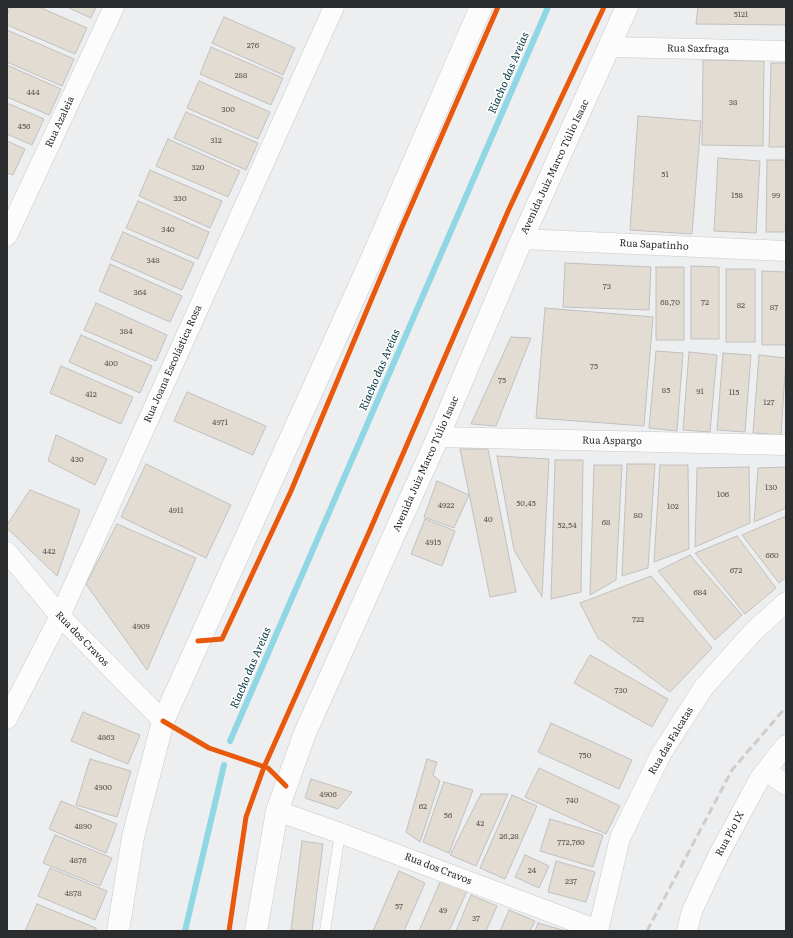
<!DOCTYPE html>
<meta charset="utf-8">
<style>
body{margin:0}
#map{position:relative;width:793px;height:938px;overflow:hidden;background:#edeeef;font-family:Literata,serif}
canvas{display:block}
.frame{position:absolute;inset:0;border:8px solid #2b2c2d;pointer-events:none}
</style>
<div id="map">
<canvas width="793" height="938"></canvas>
<div class="frame"></div>
</div>
<script>
const c = document.querySelector('canvas').getContext('2d');
c.lineJoin = 'round';
const toPath = rows => new Path2D(rows.map(r => 'M' + r).join(''));
function trace(path, color, width, dash) { c.strokeStyle = color; c.lineWidth = width; c.lineCap = dash ? 'butt' : 'round'; c.setLineDash(dash || []); c.stroke(path); }
function fill(path, color) { c.fillStyle = color; c.fill(path, 'evenodd'); }
function label(font, color, halo, rows, align = 'center') {
  c.font = font + ' Literata,serif'; c.lineWidth = 3; c.setLineDash([]); c.textBaseline = 'middle'; c.strokeStyle = halo; c.fillStyle = color; for (const [text, x, y, turn = 0] of rows) {
    c.save(); c.translate(x, y); c.rotate((+turn || 0) * Math.PI / 180); c.textAlign = isNaN(turn) ? turn : align; if (halo) c.strokeText(text, 0, 0); c.fillText(text, 0, 0); c.restore();
  }
}
const stream = toPath([
 [230,741,548,7],
 [185,931,224,765]
]);
const building = toPath([
 [10,7,39,7,87,28,75,54,7,25,7,15,10,7],
 [67,7,96,7,91,18,67,7],
 [698,7,786,7,786,25,696,24,698,7],
 [224,17,295,48,283,75,212,43,224,17],
 [7,30,74,59,62,86,7,62,7,30],
 [211,47,283,78,271,105,200,74,211,47],
 [703,60,764,61,763,146,702,145,703,60],
 [771,63,786,63,786,147,769,147,771,63],
 [7,65,61,89,49,115,7,97,7,65],
 [199,81,270,112,258,139,187,108,199,81],
 [7,103,44,119,32,145,7,134,7,103],
 [186,112,258,143,246,170,174,138,186,112],
 [638,116,701,121,692,234,630,230,638,116],
 [168,139,240,171,228,197,156,166,168,139],
 [7,141,25,149,13,175,7,173,7,141],
 [718,158,760,161,756,233,714,231,718,158],
 [767,160,786,160,786,232,766,232,767,160],
 [150,170,222,201,210,228,139,196,150,170],
 [138,201,209,232,198,259,126,228,138,201],
 [123,232,194,263,182,290,111,259,123,232],
 [565,263,651,267,649,310,563,307,565,263],
 [110,264,182,296,170,322,99,291,110,264],
 [691,266,719,267,719,339,691,339,691,266],
 [656,267,684,267,684,340,656,340,656,267],
 [726,269,755,269,755,342,726,342,726,269],
 [762,271,786,272,786,345,762,345,762,271],
 [96,303,167,335,156,361,84,330,96,303],
 [545,308,653,317,644,426,536,418,545,308],
 [81,335,152,366,140,393,69,362,81,335],
 [511,337,531,338,496,426,471,424,511,337],
 [656,351,683,353,677,431,649,428,656,351],
 [689,352,717,355,710,432,683,430,689,352],
 [723,353,751,355,745,432,717,430,723,353],
 [759,355,786,358,781,435,753,433,759,355],
 [61,366,133,397,121,424,50,393,61,366],
 [187,392,266,426,253,455,174,421,187,392],
 [56,435,107,459,95,485,48,461,56,435],
 [460,449,488,449,516,592,490,597,460,449],
 [497,456,549,459,542,597,514,550,497,456],
 [555,460,583,460,581,592,551,599,555,460],
 [146,464,231,505,206,558,121,517,146,464],
 [627,464,655,464,648,568,622,576,627,464],
 [594,465,622,465,616,580,590,595,594,465],
 [660,465,688,465,689,549,654,562,660,465],
 [749,467,750,523,695,547,697,468,749,467],
 [786,467,786,508,754,522,758,468,786,467],
 [437,481,469,495,454,528,424,517,437,481],
 [30,490,80,510,57,576,7,528,7,525,30,490],
 [786,516,786,577,779,583,742,535,786,516],
 [425,519,455,531,442,566,411,554,425,519],
 [117,524,196,558,147,670,86,584,117,524],
 [737,536,776,588,745,614,695,553,737,536],
 [690,555,742,615,715,640,658,571,690,555],
 [651,576,712,648,670,692,598,638,580,603,651,576],
 [590,655,668,699,652,727,574,683,590,655],
 [83,712,140,735,128,764,71,741,83,712],
 [551,723,632,760,619,789,538,752,551,723],
 [90,759,131,771,117,817,76,805,90,759],
 [427,759,437,762,433,775,440,781,420,842,406,832,427,759],
 [539,768,620,806,606,834,525,797,539,768],
 [311,779,352,792,338,809,305,798,311,779],
 [444,782,473,790,449,853,423,842,444,782],
 [481,794,508,794,476,866,450,855,481,794],
 [512,795,537,806,505,879,480,868,512,795],
 [61,801,117,824,106,853,49,829,61,801],
 [550,819,603,835,593,867,540,851,550,819],
 [55,835,112,858,100,886,43,863,55,835],
 [302,841,323,844,312,931,291,930,302,841],
 [525,855,549,866,539,888,515,877,525,855],
 [556,861,595,872,586,902,548,892,556,861],
 [50,868,107,891,95,920,38,896,50,868],
 [399,871,425,883,404,931,373,931,399,871],
 [441,880,467,891,449,931,419,931,441,880],
 [471,895,497,906,486,931,456,931,471,895],
 [37,904,96,928,96,931,25,931,37,904],
 [509,910,535,921,530,931,500,931,509,910],
 [538,923,566,931,535,931,538,923]
]);
const lane = toPath([
 [325,931,340,833]
]);
const street = toPath([
 [610,47,786,51],
 [7,236,114,7],
 [522,239,786,251],
 [438,437,786,445],
 [7,552,60,616,163,721],
 [7,719,60,616,334,7],
 [766,771,786,785],
 [277,811,340,833,598,930],
 [598,931,620,838,661,754,704,687,753,632,786,602],
 [687,931,692,911,718,856,760,778,786,745]
]);
const primary = toPath([
 [118,931,133,837,163,721,372,258,481,7],
 [256,931,277,811,305,733,438,437,522,239,627,7]
]);
const rail = toPath([
 [647,931,732,770,786,707]
]);
const cycleway = toPath([
 [198,641,222,639,291,491,401,229,498,7],
 [163,721,209,748,268,768,286,786],
 [229,931,246,817,264,767,370,530,509,209,604,7]
]);
const numberNames = [
 ["5121",741,15],
 ["276",253,46],
 ["288",241,76],
 ["444",33,93],
 ["38",733,103],
 ["300",228,110],
 ["456",24,127],
 ["312",216,141],
 ["320",198,168],
 ["51",665,175],
 ["158",737,196],
 ["99",776,196],
 ["330",180,199],
 ["340",168,230],
 ["348",153,261],
 ["73",607,287],
 ["364",140,293],
 ["68,70",670,303],
 ["72",705,303],
 ["82",741,306],
 ["87",774,308],
 ["384",126,332],
 ["400",111,364],
 ["75",594,367],
 ["75",502,381],
 ["85",666,391],
 ["91",700,392],
 ["115",734,393],
 ["412",91,395],
 ["127",769,403],
 ["4971",220,423],
 ["430",77,460],
 ["130",771,488],
 ["106",723,495],
 ["50,45",526,504],
 ["4922",446,506],
 ["102",673,507],
 ["4911",176,511],
 ["80",638,516],
 ["40",488,520],
 ["68",606,523],
 ["52,54",567,526],
 ["4915",433,543],
 ["442",49,552],
 ["660",772,556],
 ["672",736,571],
 ["684",700,593],
 ["722",638,620],
 ["4909",141,627],
 ["730",621,691],
 ["4863",106,738],
 ["750",585,756],
 ["4900",103,788],
 ["4906",328,795],
 ["740",572,801],
 ["62",423,807],
 ["56",448,816],
 ["42",480,824],
 ["4890",83,827],
 ["26,28",509,837],
 ["772,760",571,843],
 ["4876",78,861],
 ["24",532,871],
 ["237",571,882],
 ["4878",73,894],
 ["57",399,907],
 ["49",443,911],
 ["37",476,919]
];
const streetNames = [
 ["Rua Saxfraga",698,49,1],
 ["Rua Azaleia",60,122,-65],
 ["Avenida Juiz Marco Túlio Isaac",555,167,-65],
 ["Rua Sapatinho",654,245,3],
 ["Rua Joana Escolástica Rosa",173,364,-66],
 ["Rua Aspargo",612,441,1],
 ["Avenida Juiz Marco Túlio Isaac",426,464,-66],
 ["Rua dos Cravos",82,639,46],
 ["Rua das Falcatas",671,741,-59],
 ["Rua Pio IX",730,834,-62],
 ["Rua dos Cravos",438,869,21]
];
const waterNames = [
 ["Riacho das Areias",509,73,-67],
 ["Riacho das Areias",380,370,-67],
 ["Riacho das Areias",251,668,-67]
];
trace(stream, '#90d7e6', 6);
fill(building, '#e3dcd3');
trace(building, '#c0c0c0', 1);
trace(lane, '#c8c9ca', 11);
trace(street, '#c8c9ca', 21);
trace(primary, '#c8c9ca', 23);
trace(lane, '#fcfcfd', 10);
trace(street, '#fcfcfd', 20);
trace(primary, '#fcfcfd', 22);
trace(rail, '#cdcdce', 3, [8, 4]);
trace(cycleway, '#e8590c', 5);
label('8px', '#595856', null, numberNames);
label('10px', '#2b2c2d', '#fff', streetNames);
label('italic 11px', '#03353e', '#fff', waterNames);
</script>
